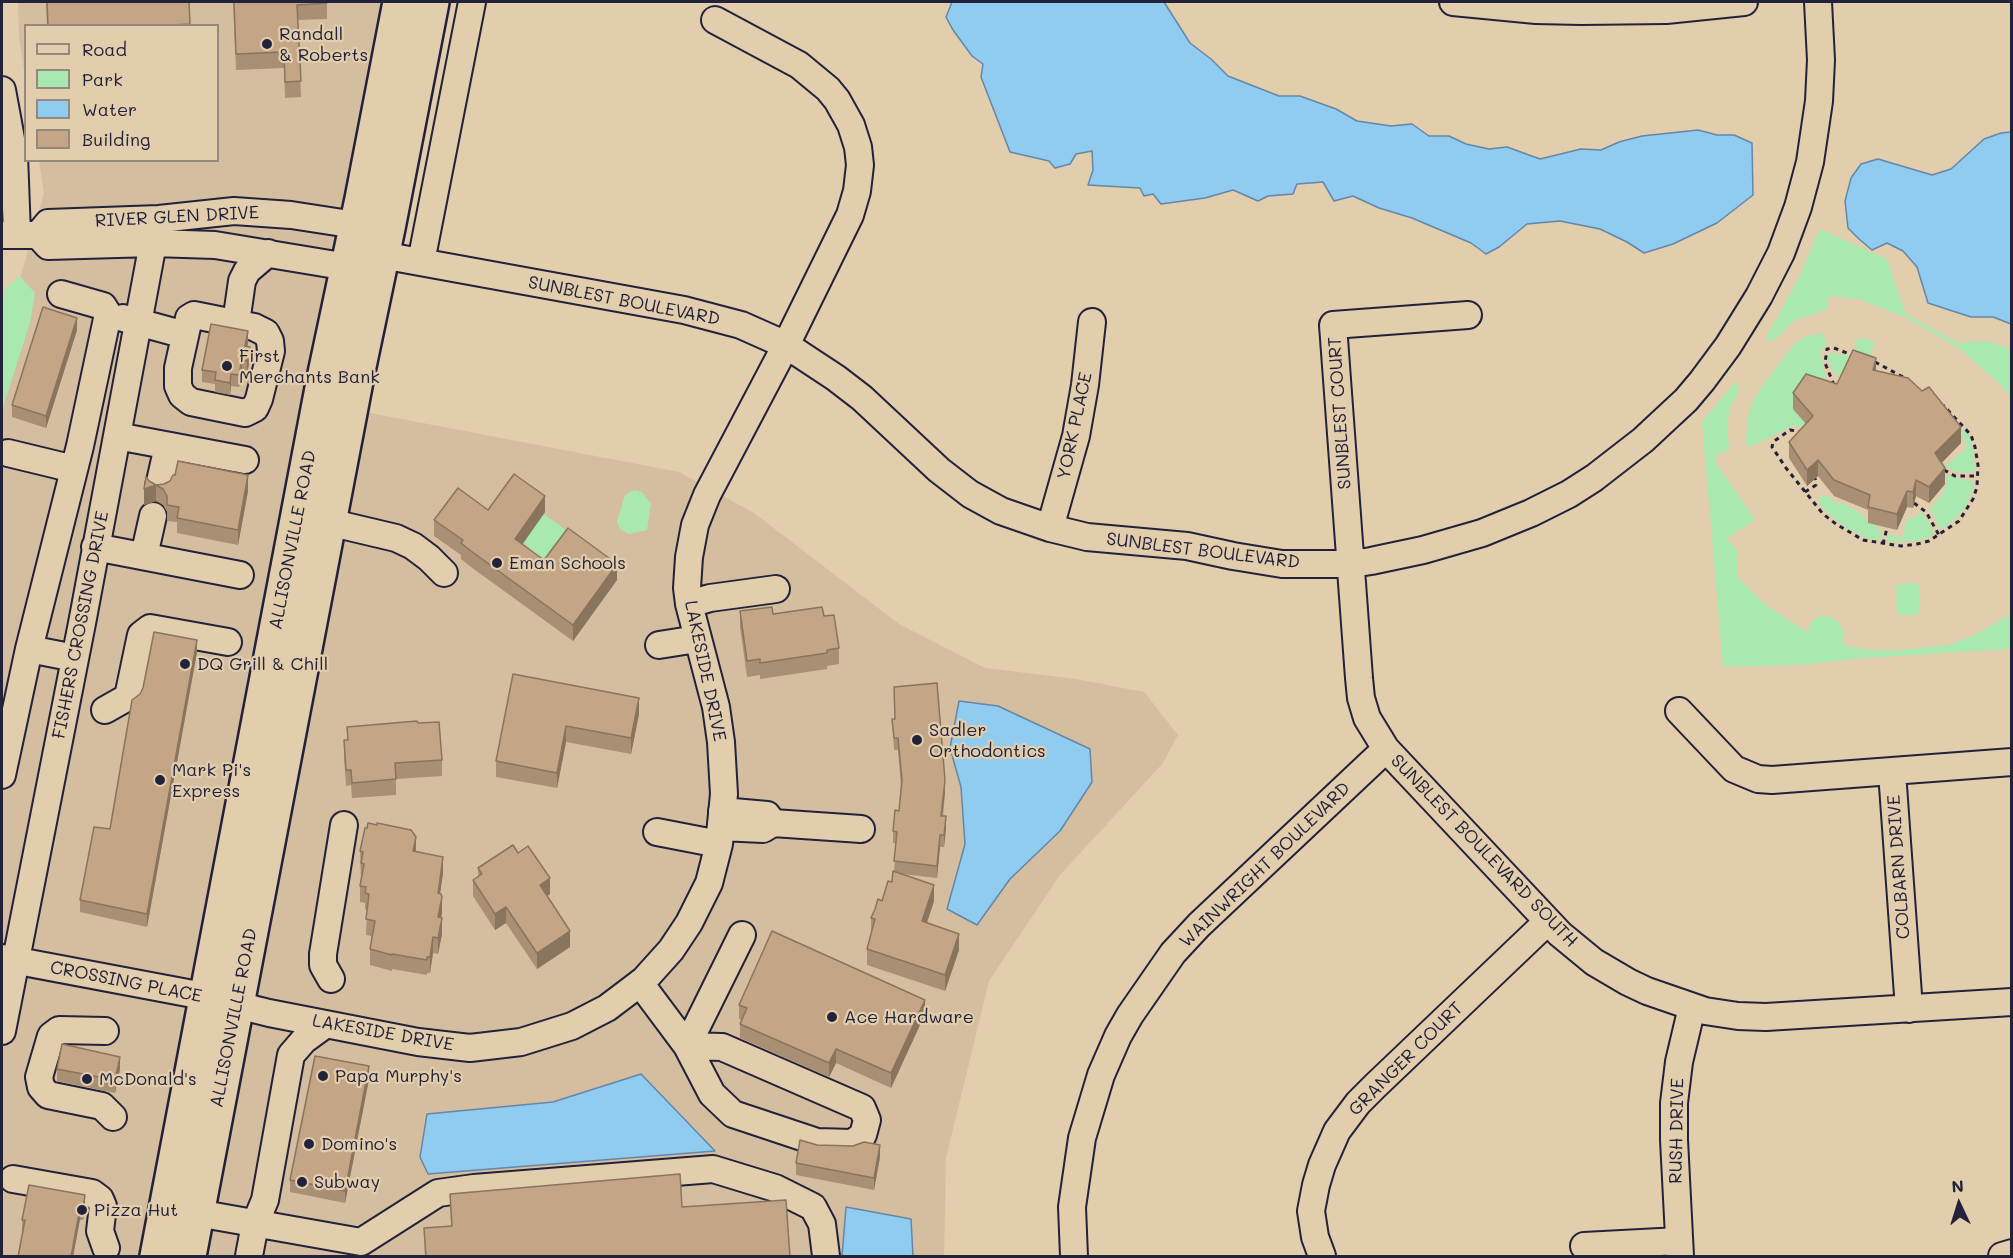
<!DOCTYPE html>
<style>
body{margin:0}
#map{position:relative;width:2013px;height:1258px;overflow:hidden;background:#e2cdac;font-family:Mali,sans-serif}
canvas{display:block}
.frame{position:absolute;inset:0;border:3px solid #22223b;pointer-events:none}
.legend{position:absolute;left:24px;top:24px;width:195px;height:138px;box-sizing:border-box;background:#e2cdac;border:2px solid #95897f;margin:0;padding:8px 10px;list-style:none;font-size:18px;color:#22223b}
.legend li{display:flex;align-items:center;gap:12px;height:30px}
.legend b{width:30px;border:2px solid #95897f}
.north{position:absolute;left:1929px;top:1174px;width:60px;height:60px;-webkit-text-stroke:4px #e2cdac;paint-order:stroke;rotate:356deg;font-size:16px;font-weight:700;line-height:24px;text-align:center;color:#22223b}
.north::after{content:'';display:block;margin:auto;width:21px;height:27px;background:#22223b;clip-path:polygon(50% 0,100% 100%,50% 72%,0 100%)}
</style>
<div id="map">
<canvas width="2013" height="1258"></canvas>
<div class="frame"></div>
<ul class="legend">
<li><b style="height:8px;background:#e2cdac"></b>Road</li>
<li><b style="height:16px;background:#a9e8af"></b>Park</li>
<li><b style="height:16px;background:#90cbf0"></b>Water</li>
<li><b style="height:16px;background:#c4a687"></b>Building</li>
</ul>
<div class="north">N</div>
</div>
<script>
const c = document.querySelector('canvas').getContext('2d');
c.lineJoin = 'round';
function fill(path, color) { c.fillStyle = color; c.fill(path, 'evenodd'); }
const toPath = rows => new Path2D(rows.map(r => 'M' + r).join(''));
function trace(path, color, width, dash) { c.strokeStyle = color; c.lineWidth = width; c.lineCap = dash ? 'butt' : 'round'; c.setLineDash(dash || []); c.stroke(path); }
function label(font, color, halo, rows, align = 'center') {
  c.font = font + ' Mali,sans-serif'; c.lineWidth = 4.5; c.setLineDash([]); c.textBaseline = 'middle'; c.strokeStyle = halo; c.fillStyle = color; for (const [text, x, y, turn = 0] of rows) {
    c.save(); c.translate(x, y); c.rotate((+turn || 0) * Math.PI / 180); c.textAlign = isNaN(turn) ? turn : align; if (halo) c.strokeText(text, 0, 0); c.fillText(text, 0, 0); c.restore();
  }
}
const built = toPath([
 [18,2,392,2,151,1256,2,1256,2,344,44,193,39,161,218,160,218,26,26,26,25,77,19,38],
 [365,412,679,472,754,513,899,624,985,668,1076,679,1144,692,1178,735,1163,763,1060,875,989,981,946,1158,944,1256,203,1256]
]);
const green = toPath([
 [1820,229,1887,259,1906,314,1958,343,1987,341,2011,349,2011,398,2002,386,1960,349,1907,318,1858,299,1830,296,1826,310,1795,320,1778,336,1772,341,1766,341,1768,334,1798,279],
 [20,276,35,293,30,323,2,410,2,301,7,287],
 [1823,333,1827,345,1820,351,1827,385,1813,432,1795,425,1750,447,1746,442,1747,423,1750,408,1758,392,1795,343,1807,336],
 [1859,337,1875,342,1870,357,1853,351],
 [1832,353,1847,355,1855,359,1846,373,1840,376,1834,373,1826,356],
 [1735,382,1739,388,1736,398,1730,407,1727,427,1729,449,1715,456,1717,464,1755,520,1727,538,1737,551,1738,577,1765,604,1794,624,1808,632,1811,622,1819,616,1828,616,1836,620,1843,629,1843,645,1870,650,1892,651,1949,645,1972,636,2011,614,2011,649,1863,658,1800,665,1723,667,1702,422],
 [1964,429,1970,437,1973,450,1975,471,1959,473,1944,466,1964,451,1967,446,1960,432],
 [1946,475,1975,482,1966,507,1951,523,1940,530,1930,509,1943,493,1947,483],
 [634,490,642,492,651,504,647,530,629,534,620,529,617,521,625,495],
 [1826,495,1838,504,1843,503,1863,515,1868,523,1876,525,1882,534,1879,540,1867,538,1850,530,1837,521,1825,511,1817,499],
 [1922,512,1931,526,1934,535,1919,541,1889,542,1887,539,1889,534,1898,537,1903,536,1906,521],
 [544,514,570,533,548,571,522,560,530,548,521,541,528,536],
 [1916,583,1919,586,1920,611,1916,615,1897,615,1896,587,1899,584]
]);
const water = toPath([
 [952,2,1164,2,1190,43,1211,59,1228,76,1279,96,1300,96,1336,109,1357,121,1391,126,1412,124,1429,136,1449,136,1466,144,1489,149,1507,147,1540,159,1581,149,1601,150,1619,142,1642,136,1698,130,1717,135,1734,135,1752,143,1753,195,1717,223,1673,244,1644,253,1627,242,1600,229,1560,221,1527,224,1499,247,1486,254,1471,243,1412,218,1379,208,1353,196,1334,201,1323,182,1297,184,1293,194,1268,196,1258,201,1233,190,1205,198,1161,204,1153,194,1144,196,1140,188,1088,185,1093,170,1092,151,1076,154,1070,164,1055,168,1049,161,1010,152,981,77,983,64,972,56,953,30,946,17,952,2],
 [2011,132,2012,132,2011,324,1993,317,1971,317,1928,303,1917,267,1903,251,1887,243,1872,250,1859,239,1848,228,1845,201,1851,178,1861,164,1878,159,1932,175,1951,169,1984,139,2001,133,2011,132],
 [959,701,998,706,1090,749,1092,782,1060,831,1010,879,977,925,947,909,965,844,961,787,950,748,959,701],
 [641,1074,715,1151,428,1174,420,1157,427,1114,553,1102,641,1074],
 [846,1207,911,1219,913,1256,842,1256,846,1207]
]);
const path = toPath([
 [1875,362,1903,377,1904,380],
 [1834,385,1825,363,1827,349,1834,348,1852,355],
 [1803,432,1790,430,1773,442,1772,447,1786,468,1823,514,1836,524,1863,540,1901,546,1917,544,1929,541,1959,521,1973,499,1977,487,1978,465,1975,447,1971,435,1943,405],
 [1944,470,1955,476,1977,476],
 [1805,492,1816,485,1815,478],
 [1914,503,1926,512,1939,535],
 [1883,544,1887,528]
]);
const minor = toPath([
 [1453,2,1536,10,1581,11,1666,10,1744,2],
 [2,90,14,155,17,234],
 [2,235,38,235,48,246,153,243,215,245,348,267],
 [38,235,48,223,159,219,234,211,291,215,356,225],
 [365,252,684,310,741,325,786,345,836,378,862,398,939,470,970,494,1001,511,1050,528,1087,537,1187,546,1233,556,1282,564,1352,564,1371,561,1423,550,1482,533,1531,513,1569,494,1594,478,1643,440,1686,400,1702,381,1728,346,1759,296,1781,253,1798,207,1810,162,1819,101,1821,60,1818,2],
 [421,262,472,2],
 [194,315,254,327,266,333,270,341,271,351,259,399,255,408,245,413,191,402,182,395,178,386,178,368,189,318,194,315],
 [1468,315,1333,325,1359,678,1361,698,1367,718,1386,749,1560,934,1594,962,1628,982,1647,991,1705,1011,1738,1016,1766,1017,2012,1002],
 [123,318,185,335],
 [236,323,242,281,247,271,268,253],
 [117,436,245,460],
 [8,453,74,469],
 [159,486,168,446],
 [341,525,396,538,413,546,429,558,444,573],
 [1050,528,1076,436,1085,385,1092,322],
 [95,547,240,575],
 [144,556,153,516],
 [689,604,710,598,776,589],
 [659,645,697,639],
 [29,649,75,658],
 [105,710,128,697,141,635,150,628,228,642],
 [1679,711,1734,769,1758,779,1772,780,2012,762],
 [1892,772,1909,1009],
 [2,775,29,649,80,446,108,314,103,306,61,294],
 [773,823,861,829],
 [721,827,763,829,773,823,767,815,722,811],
 [657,832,719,844],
 [2,958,193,994,269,1013,418,1042,470,1048,521,1042,572,1026,607,1008,644,980,671,950,689,923,709,883,719,844,724,794,721,742,716,707,689,604,687,588,689,557,695,525,707,495,786,345,850,215,857,191,860,165,858,147,851,125,837,100,828,89,799,65,715,20],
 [331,979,323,965,323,954,344,825],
 [640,983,687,1046,712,1094,733,1114,817,1142,853,1143,863,1135,867,1120,862,1108,722,1047,687,1046,742,935],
 [2,1031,83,618,153,243,159,219],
 [105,1031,59,1030,51,1036,39,1077,41,1087,48,1095,102,1106,113,1117],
 [13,1179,92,1193,100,1199,103,1206,100,1231,106,1248],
 [197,1213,361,1242,438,1193,474,1188,713,1169,775,1188,813,1207,822,1224,826,1256],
 [1584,1246,1679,1241],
 [249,1256,255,1224,265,1200,291,1055,304,1040,326,1024],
 [1074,1256,1072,1207,1082,1138,1101,1075,1118,1036,1130,1015,1173,953,1199,925,1386,749],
 [1322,1256,1315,1237,1311,1211,1316,1185,1322,1165,1337,1131,1358,1103,1375,1086,1547,922],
 [1680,1256,1674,1140,1674,1103,1679,1062,1692,1007],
 [2002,1256,2012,1253]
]);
const major = toPath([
 [157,1256,323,383,362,199,400,2],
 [189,1256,357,376,388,228,432,2]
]);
const wall = toPath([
 [46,2,189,2,190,26,47,26],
 [233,2,327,2,327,19,298,20,301,97,285,98,284,68,236,70],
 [77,330,46,428,12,417,12,405],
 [248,343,247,347,250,359,247,374,242,372,239,387,231,386,230,395,215,392,215,384,202,382,202,370],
 [1876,371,1961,443,1942,463,1945,484,1929,503,1916,496,1913,508,1907,507,1897,530,1868,523,1868,510,1834,496,1818,476,1807,486,1789,458,1789,442,1806,424,1793,409,1793,393,1837,384],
 [149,481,156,485,164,484,248,491,238,545,177,533,177,522,167,521,167,512,163,505,156,501,144,505],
 [488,510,545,512,522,544,544,560,617,580,573,641,471,567,461,559,461,555,434,536,434,520],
 [740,611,824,616,839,648,839,664,827,666,827,669,760,679,760,675,747,677,740,627],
 [197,652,147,927,80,912,80,900,110,829],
 [513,674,639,714,631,754,566,742,557,788,496,777,496,761],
 [894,687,945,792,943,816,946,828,944,847,940,847,937,878,902,874,934,901,927,923,959,950,945,991,867,965,867,949,871,933,871,918,892,882,894,872,896,844,893,843,893,831,899,811,901,786,898,750,894,750,892,719,895,719],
 [418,723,442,760,442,776,396,779,396,795,352,798,351,785,346,786,344,756,344,740,347,740,347,727],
 [367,828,416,852,443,873,440,893,442,913,441,918,442,934,438,954,433,953,430,973,427,973,427,975,392,969,392,971,370,965,370,949,372,936,366,935,367,910,365,909,365,903,360,902,360,886,361,879,360,851],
 [518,853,550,894,547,896,570,947,537,969,506,923,495,930,473,896,473,880,478,877,478,868],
 [739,1005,925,1014,891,1088,836,1063,829,1077,740,1038,740,1024,742,1020,739,1019],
 [57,1069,120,1069,115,1093,57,1081],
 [369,1079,345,1203,290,1192,290,1180],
 [817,1145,880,1157,874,1190,796,1175,796,1163],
 [450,1194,682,1207,790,1257,425,1257,424,1228,451,1226],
 [85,1207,83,1220,80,1220,22,1232,22,1220]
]);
const shadedWall = toPath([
 [77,318,77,330,46,428,46,416],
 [248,331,248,343,245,358,245,346],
 [250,347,250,359,247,374,247,361],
 [1876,358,1876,374,1873,370],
 [242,360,242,372,239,387,239,375],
 [231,374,231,386,230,395,230,383],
 [1961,427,1961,443,1935,469,1935,453],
 [1818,460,1818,476,1807,486,1807,470],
 [1945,468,1945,484,1929,503,1929,487],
 [248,475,248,491,238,545,238,530],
 [1916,480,1916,496,1913,508,1913,492],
 [156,485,156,501,144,505,144,489],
 [1907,491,1907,507,1897,530,1897,514],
 [545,496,545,512,515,555,515,539],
 [617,564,617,580,573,641,573,625],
 [197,640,197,652,147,927,147,914],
 [639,698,639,714,631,754,631,738],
 [566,726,566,742,557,788,557,773],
 [945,780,945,792,941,828,941,816],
 [946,816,946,828,944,847,944,835],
 [940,835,940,847,937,878,937,866],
 [416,837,416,853,413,851],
 [443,857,443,873,438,909,438,893],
 [550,878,550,894,540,901,540,885],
 [934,885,934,901,922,937,922,921],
 [442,897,442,913,438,933,438,917],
 [506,907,506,923,495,930,495,914],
 [442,918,442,934,438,954,438,938],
 [570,931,570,947,537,969,537,953],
 [959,934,959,950,945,991,945,975],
 [433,937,433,953,430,973,430,957],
 [925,1000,925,1014,891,1088,891,1073],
 [836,1049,836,1063,829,1077,829,1063],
 [120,1057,120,1069,115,1093,115,1080],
 [369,1066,369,1079,345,1203,345,1191],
 [880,1145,880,1157,874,1190,874,1178],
 [85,1195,85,1207,83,1220,83,1208],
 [80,1208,80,1220,73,1257,71,1257]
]);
const building = toPath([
 [47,2,189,2,190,24,154,26,81,26,81,25,48,26,47,2],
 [234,2,327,2,327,3,297,5,301,81,285,82,284,52,236,54,234,2],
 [43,307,77,318,46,416,12,405,43,307],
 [211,324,248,331,245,346,250,347,247,361,242,360,239,375,231,374,230,383,215,380,216,372,202,370,211,324],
 [1853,350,1876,358,1873,370,1908,378,1922,391,1929,387,1961,427,1935,453,1945,468,1929,487,1916,480,1913,492,1907,491,1897,514,1868,507,1870,495,1834,480,1818,460,1807,470,1789,442,1813,416,1793,393,1806,374,1837,384,1853,350],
 [178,461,248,475,238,530,177,518,179,507,167,505,167,496,163,489,156,485,144,489,146,477,149,481,156,485,164,484,170,481,173,475,175,475,178,461],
 [514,474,545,496,515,539,544,560,568,528,617,564,573,625,471,551,461,543,463,540,434,520,458,488,488,510,514,474],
 [772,607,773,614,822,607,824,616,834,615,839,648,827,650,827,653,760,663,760,659,747,661,740,611,772,607],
 [154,632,197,640,147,914,80,900,94,827,110,829,132,700,140,694,143,688,154,632],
 [513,674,639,698,631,738,566,726,557,773,496,761,513,674],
 [937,683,945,780,941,816,946,816,944,835,940,835,937,866,894,861,897,832,893,831,895,810,899,811,902,780,898,738,894,738,892,719,895,719,894,687,937,683],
 [417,721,418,723,439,722,442,760,395,763,396,779,352,783,351,770,346,770,344,740,348,740,347,727,417,721],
 [368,823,377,825,377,823,411,830,416,837,413,851,443,857,438,893,441,894,442,897,438,917,442,918,438,938,433,937,430,957,427,957,427,960,392,954,392,955,370,949,375,921,366,919,369,894,365,893,366,887,360,886,364,864,361,863,363,852,360,851,365,828,367,828,368,823],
 [513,845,518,853,528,846,550,878,540,885,570,931,537,953,506,907,495,914,473,880,482,874,478,868,513,845],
 [893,871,934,885,922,921,959,934,945,975,867,949,875,919,871,918,875,909,878,899,882,901,888,881,892,882,893,871],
 [772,931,925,1000,891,1073,836,1049,829,1063,740,1024,747,1008,739,1005,772,931],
 [62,1044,120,1057,115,1080,57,1069,62,1044],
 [315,1056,369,1066,345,1191,290,1180,315,1056],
 [800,1140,817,1145,853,1146,864,1142,880,1145,874,1178,796,1163,800,1140],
 [680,1174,682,1207,786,1200,790,1257,426,1257,424,1228,452,1226,450,1194,680,1174],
 [29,1185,85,1195,83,1208,80,1208,71,1257,18,1257,25,1220,22,1220,29,1185]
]);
const markers = [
 [267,44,6,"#22223b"],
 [227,366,6,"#22223b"],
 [497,563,6,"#22223b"],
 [185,664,6,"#22223b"],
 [917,740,6,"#22223b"],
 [160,780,6,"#22223b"],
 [832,1017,6,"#22223b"],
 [323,1076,6,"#22223b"],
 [87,1079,6,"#22223b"],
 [309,1144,6,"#22223b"],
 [302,1182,6,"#22223b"],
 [82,1210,6,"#22223b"]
];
const poiNames = [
 ["Randall",279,34],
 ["& Roberts",279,55],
 ["First",239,356],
 ["Merchants Bank",239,377],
 ["Eman Schools",509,563],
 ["DQ Grill & Chill",197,664],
 ["Sadler",929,730],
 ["Orthodontics",929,751],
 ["Mark Pi's",172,770],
 ["Express",172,791],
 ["Ace Hardware",844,1017],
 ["Papa Murphy's",335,1076],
 ["McDonald's",99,1079],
 ["Domino's",321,1144],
 ["Subway",314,1182],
 ["Pizza Hut",94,1210]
];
const streetNames = [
 ["RIVER GLEN DRIVE",177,217,-3],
 ["SUNBLEST BOULEVARD",624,301,11],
 ["SUNBLEST COURT",1340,413,-94],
 ["YORK PLACE",1075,426,-78],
 ["ALLISONVILLE ROAD",293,540,-79],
 ["SUNBLEST BOULEVARD",1203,551,7],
 ["FISHERS CROSSING DRIVE",81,625,-79],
 ["LAKESIDE DRIVE",705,671,78],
 ["SUNBLEST BOULEVARD SOUTH",1484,851,46],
 ["WAINWRIGHT BOULEVARD",1265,865,-44],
 ["COLBARN DRIVE",1899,867,-94],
 ["CROSSING PLACE",126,982,11],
 ["ALLISONVILLE ROAD",234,1018,-79],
 ["LAKESIDE DRIVE",383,1033,10],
 ["GRANGER COURT",1406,1059,-45],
 ["RUSH DRIVE",1677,1131,-89]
];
fill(built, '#d5be9f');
fill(green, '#a9e8af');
fill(water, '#90cbf0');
trace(water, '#6487a8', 1.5);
trace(minor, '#22223b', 30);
trace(major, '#22223b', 38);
trace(path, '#22223b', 3, [4.5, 4.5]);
trace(minor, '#e2cdac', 26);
trace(major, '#e2cdac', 33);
fill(wall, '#a98f74');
fill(shadedWall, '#89745e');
fill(building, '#c4a687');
trace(building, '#89745e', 1.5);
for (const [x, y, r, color] of markers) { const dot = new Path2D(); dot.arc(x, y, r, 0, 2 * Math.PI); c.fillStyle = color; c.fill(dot); trace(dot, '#e2cdac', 2); }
label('18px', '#22223b', '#e2cdac', poiNames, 'left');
label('18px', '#22223b', '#e2cdac', streetNames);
</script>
